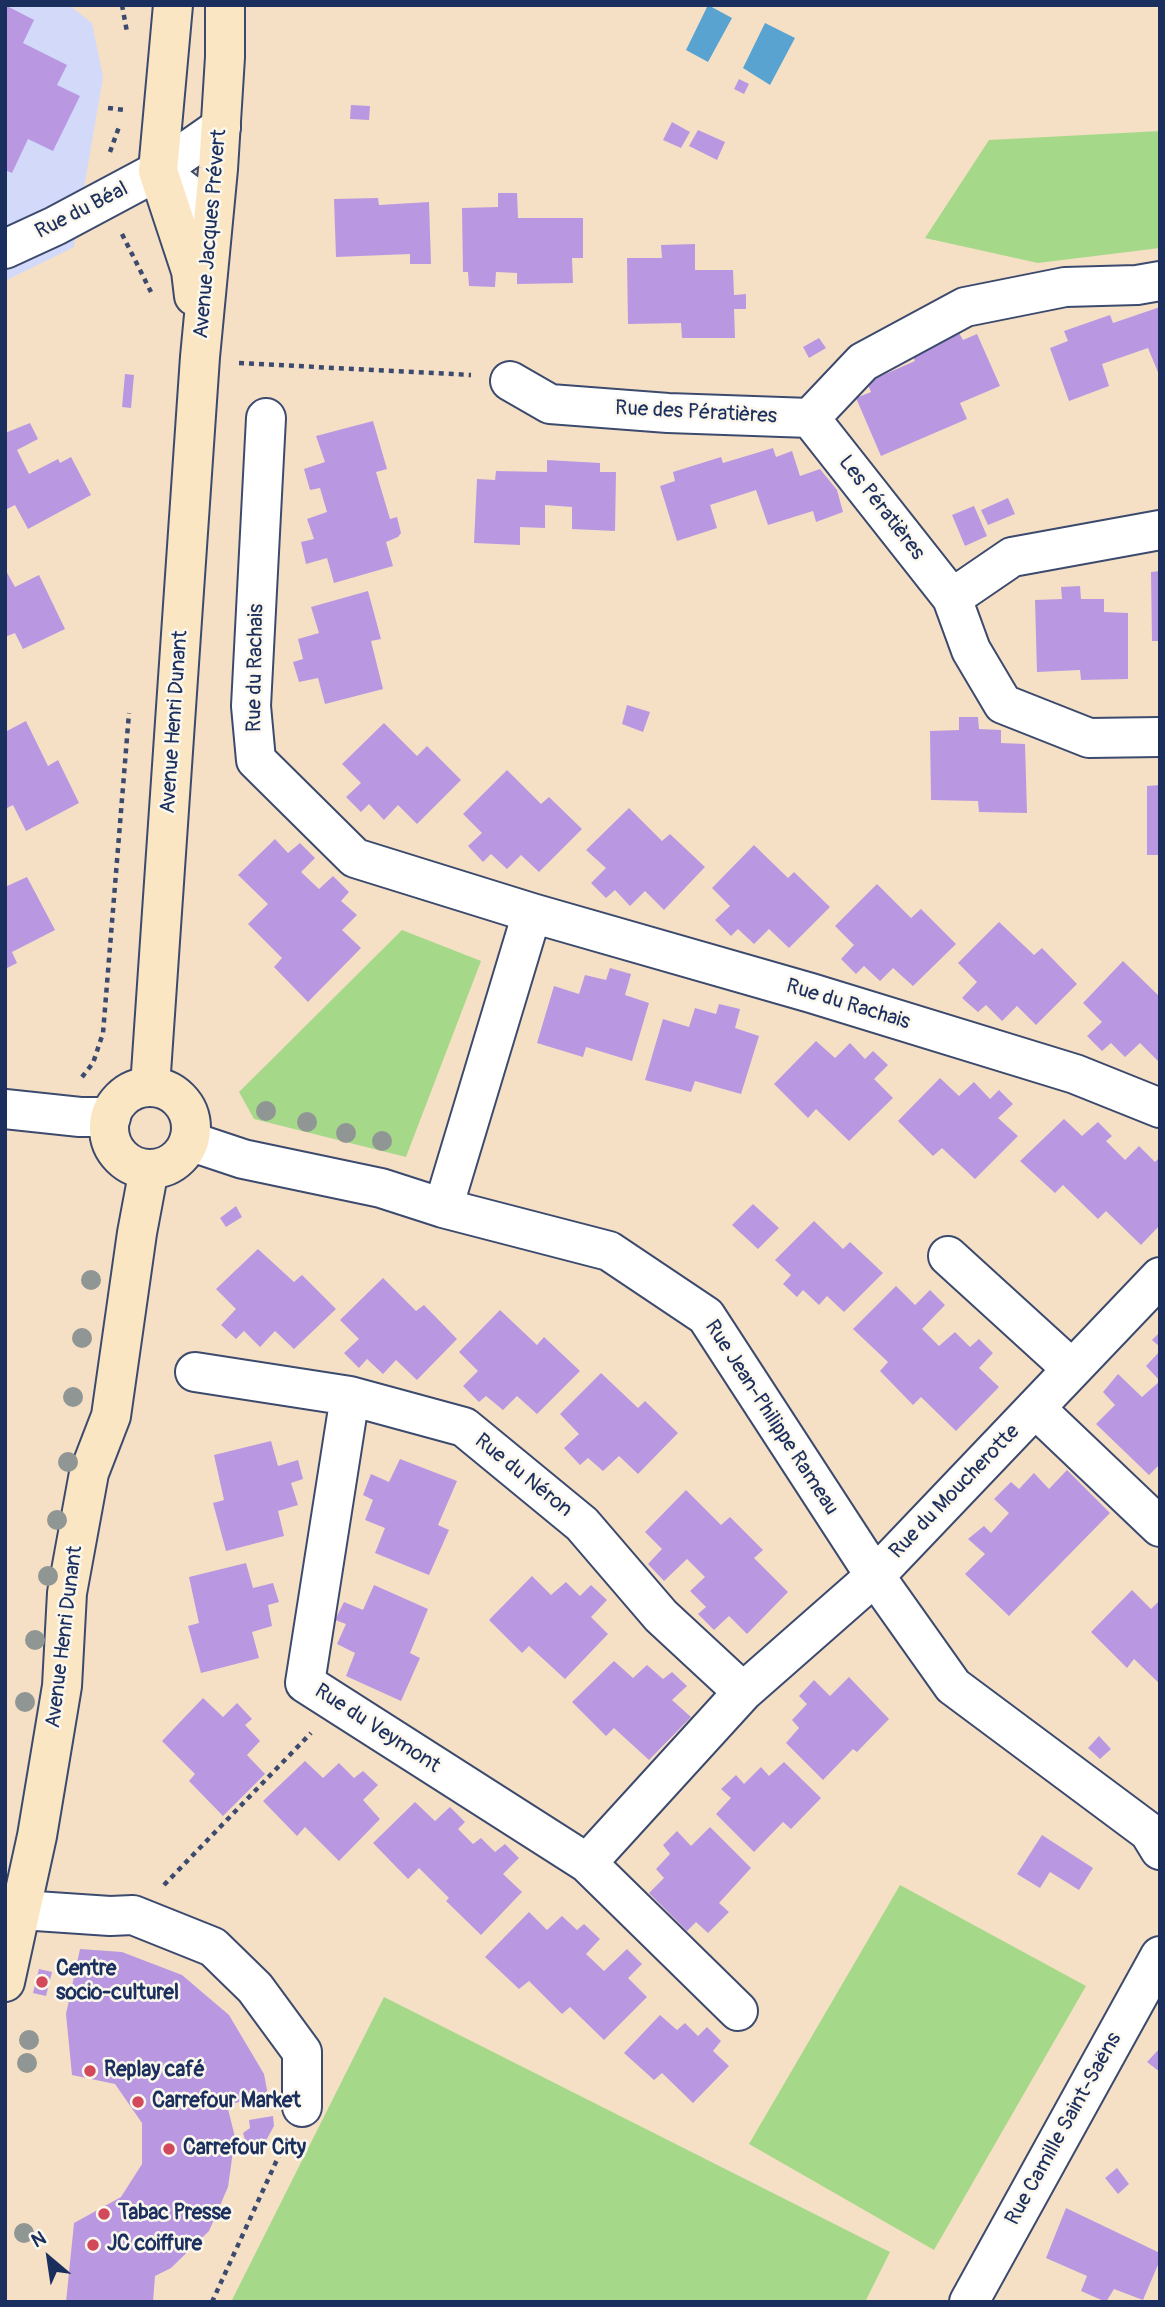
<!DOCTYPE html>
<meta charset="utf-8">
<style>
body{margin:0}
#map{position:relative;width:1165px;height:2307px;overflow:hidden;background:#f5e0c6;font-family:Pangolin,sans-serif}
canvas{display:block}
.frame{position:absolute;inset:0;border:7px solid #1b2f5e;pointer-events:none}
.north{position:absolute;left:14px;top:2223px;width:70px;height:70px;-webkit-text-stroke:5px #fbf7ec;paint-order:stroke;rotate:331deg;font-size:19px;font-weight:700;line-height:28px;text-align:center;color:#1b2f5e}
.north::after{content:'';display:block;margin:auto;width:24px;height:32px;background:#1b2f5e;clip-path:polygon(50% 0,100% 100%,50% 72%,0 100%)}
</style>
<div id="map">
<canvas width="1165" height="2307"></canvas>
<div class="frame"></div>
<div class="north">N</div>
</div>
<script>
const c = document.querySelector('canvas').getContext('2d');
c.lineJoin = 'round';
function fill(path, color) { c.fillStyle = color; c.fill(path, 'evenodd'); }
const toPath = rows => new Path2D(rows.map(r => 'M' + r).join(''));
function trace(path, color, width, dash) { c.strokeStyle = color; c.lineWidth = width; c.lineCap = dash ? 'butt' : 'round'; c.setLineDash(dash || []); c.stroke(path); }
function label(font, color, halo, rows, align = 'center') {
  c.font = font + ' Pangolin,sans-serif'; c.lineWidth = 5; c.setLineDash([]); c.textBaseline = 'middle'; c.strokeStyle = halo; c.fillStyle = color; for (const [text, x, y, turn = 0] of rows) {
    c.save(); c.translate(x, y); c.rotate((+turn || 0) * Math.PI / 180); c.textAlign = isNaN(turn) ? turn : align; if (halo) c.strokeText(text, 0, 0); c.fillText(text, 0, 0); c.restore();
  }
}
const built = toPath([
 [5,5,69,5,92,23,103,77,74,247,5,281]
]);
const green = toPath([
 [1160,131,1160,248,1038,263,925,238,989,140],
 [402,930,481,961,406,1157,254,1119,239,1092],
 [900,1885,1086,1986,934,2250,749,2144],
 [384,1997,890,2252,865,2302,231,2302]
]);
const water = toPath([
 [708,5,732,18,708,62,686,50],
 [765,23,795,38,770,85,743,68]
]);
const building = toPath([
 [5,5,34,20,23,43,67,65,57,85,80,96,53,151,28,139,12,173,5,170],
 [739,79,749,84,744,94,734,89],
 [351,105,370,106,369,120,350,119],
 [672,122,690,132,681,148,663,140],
 [698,130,725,142,717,160,689,146],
 [498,193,517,193,518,218,583,218,583,258,572,258,573,283,517,284,517,273,496,272,495,287,469,286,468,272,463,272,462,208,498,207],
 [378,198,379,205,429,202,431,264,410,264,410,254,336,257,334,199],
 [695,244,695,270,733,270,734,295,746,294,746,309,734,309,735,338,682,338,681,323,628,324,627,258,662,258,661,245],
 [1160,307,1160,377,1148,348,1102,364,1109,386,1069,401,1050,348,1068,341,1064,331,1110,315,1113,323],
 [958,331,963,340,977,334,1000,386,960,403,967,419,881,456,856,398,871,392,867,382,915,361,911,352],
 [819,338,826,348,809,358,803,347],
 [125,374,134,375,131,408,122,407],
 [373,421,387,469,376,472,390,519,397,517,401,533,398,537,386,542,393,566,334,583,327,558,306,564,301,542,314,539,307,519,327,512,320,488,310,490,304,469,325,462,316,436],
 [30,423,38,439,17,450,29,474,58,459,60,463,71,457,91,495,28,529,15,505,5,510,5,433],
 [773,448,776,457,792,451,800,476,820,469,837,490,843,512,816,522,813,511,768,525,756,490,710,505,717,528,677,541,660,486,675,481,673,472,721,457,723,463],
 [547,460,600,463,600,472,616,472,615,531,572,529,572,507,545,505,545,528,520,527,520,545,474,543,477,479,495,480,496,471,547,472],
 [1008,498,1015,514,988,525,981,510],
 [974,506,987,536,965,546,952,515],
 [5,569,15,587,39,575,65,629,23,649,15,633,5,637],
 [1160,571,1160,641,1152,641,1151,572],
 [1080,586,1081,599,1104,599,1104,612,1128,613,1128,679,1081,680,1080,670,1037,672,1035,600,1062,599,1061,587],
 [368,591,381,639,371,641,383,689,325,704,318,678,299,682,293,662,303,659,298,639,319,633,311,607],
 [627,705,650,712,643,732,622,724],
 [959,717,978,717,979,729,1001,730,1001,743,1025,744,1027,813,979,812,978,801,931,800,930,731,959,730],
 [26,721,48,766,58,760,79,803,26,831,13,805,5,809,5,732],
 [384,723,417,756,427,746,461,780,417,824,398,805,384,820,369,804,361,812,346,797,361,783,342,764],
 [507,770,541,804,549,797,582,829,539,872,521,855,507,869,491,854,483,862,468,846,482,833,463,814],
 [1160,785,1160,855,1147,855,1147,786],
 [629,808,662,841,670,834,705,867,664,910,645,891,630,906,615,890,606,898,591,883,606,868,586,850],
 [275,839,288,853,300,843,315,858,301,872,319,889,333,876,349,892,341,901,357,915,342,930,361,948,308,1002,274,967,282,958,248,924,268,904,238,875],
 [754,845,788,878,794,872,830,907,789,948,769,929,754,944,738,929,731,936,715,920,730,906,712,888],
 [27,877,55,930,12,952,17,963,5,969,5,887],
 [877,884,911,918,921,909,956,944,913,986,893,968,880,981,864,966,856,974,841,959,854,945,835,926],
 [999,922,1034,955,1042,948,1077,984,1036,1025,1017,1006,1002,1021,986,1005,978,1012,962,998,977,982,958,963],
 [1123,961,1158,995,1160,993,1160,1059,1158,1061,1140,1043,1125,1057,1111,1043,1102,1051,1087,1036,1102,1022,1083,1003],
 [610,968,631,974,625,995,649,1003,632,1061,586,1047,583,1057,537,1043,554,986,579,994,585,975,606,980],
 [719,1004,740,1009,735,1028,759,1036,741,1094,695,1081,691,1092,645,1080,663,1019,689,1027,695,1008,716,1014],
 [816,1041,835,1058,850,1043,865,1059,873,1051,888,1065,874,1079,893,1098,849,1141,816,1109,808,1118,774,1084],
 [940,1078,959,1096,974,1082,990,1099,999,1090,1013,1104,998,1118,1018,1136,975,1179,942,1148,933,1156,898,1121],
 [1064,1119,1082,1136,1098,1122,1112,1136,1106,1141,1125,1160,1139,1146,1155,1162,1160,1157,1160,1225,1141,1245,1106,1211,1098,1219,1063,1185,1055,1193,1020,1161],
 [753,1204,779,1228,758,1249,732,1225],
 [236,1206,242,1217,226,1227,220,1218],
 [814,1221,843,1249,850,1242,883,1273,844,1312,827,1296,819,1305,803,1290,797,1297,783,1284,791,1275,775,1260],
 [258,1249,294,1282,302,1275,336,1309,294,1349,275,1331,260,1347,244,1331,236,1339,221,1325,236,1309,216,1289],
 [383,1278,416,1311,424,1305,457,1339,417,1380,396,1360,383,1374,367,1359,359,1368,344,1353,359,1339,340,1320],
 [896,1286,915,1305,930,1290,945,1305,922,1329,939,1346,955,1332,970,1347,979,1339,993,1353,979,1368,999,1387,956,1431,921,1397,913,1405,880,1371,888,1362,853,1329],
 [500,1310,537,1345,544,1337,580,1371,537,1414,517,1396,503,1410,486,1396,479,1402,463,1386,478,1371,459,1352],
 [1160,1332,1160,1347,1152,1340],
 [1160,1351,1160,1464,1149,1475,1096,1424,1115,1405,1103,1392,1118,1374,1142,1397,1160,1381,1146,1366],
 [601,1373,638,1408,645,1401,678,1433,638,1474,619,1456,603,1471,588,1458,580,1465,564,1448,579,1434,560,1414],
 [271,1441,278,1466,298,1460,303,1479,291,1483,298,1505,278,1511,284,1536,226,1551,213,1503,224,1500,214,1455],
 [400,1459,457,1481,438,1525,449,1530,429,1575,375,1553,385,1528,365,1520,373,1500,363,1495,371,1474,389,1482],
 [1067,1470,1110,1513,1009,1616,965,1574,985,1554,968,1539,984,1526,991,1533,1009,1513,994,1499,1011,1482,1019,1489,1034,1473,1049,1489],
 [686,1490,721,1525,730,1517,763,1550,754,1558,788,1592,747,1634,729,1616,714,1630,698,1614,706,1607,690,1591,705,1577,687,1559,664,1581,648,1564,662,1549,645,1532],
 [246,1563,253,1588,273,1583,279,1602,268,1605,272,1626,252,1632,259,1658,201,1673,188,1626,199,1623,189,1577],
 [532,1576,551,1595,566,1582,580,1596,591,1585,607,1600,591,1617,608,1634,565,1679,529,1646,522,1653,489,1620],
 [374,1585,428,1609,410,1653,420,1658,401,1701,346,1676,355,1653,337,1644,346,1624,335,1620,344,1602,363,1610],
 [1132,1590,1151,1609,1160,1600,1160,1684,1134,1659,1127,1668,1091,1632],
 [614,1661,633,1678,647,1665,663,1679,672,1672,687,1686,672,1700,691,1717,649,1760,614,1728,606,1736,572,1702],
 [849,1677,889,1719,857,1752,853,1749,823,1780,786,1743,799,1728,792,1720,807,1704,799,1696,814,1680,830,1696],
 [203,1698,223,1717,237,1703,252,1719,245,1725,260,1741,247,1755,265,1774,223,1816,189,1781,195,1774,162,1741],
 [1099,1736,1111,1749,1100,1759,1088,1748],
 [305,1761,323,1778,339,1763,354,1778,363,1771,378,1785,363,1800,380,1819,339,1861,305,1827,297,1836,263,1801],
 [784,1762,821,1798,791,1829,783,1822,754,1852,716,1814,731,1798,721,1789,736,1775,744,1784,761,1767,769,1776],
 [415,1802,435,1821,450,1807,465,1822,458,1829,473,1844,481,1838,495,1852,505,1844,519,1858,503,1874,522,1892,481,1935,446,1901,449,1898,419,1868,408,1879,373,1843],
 [710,1827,751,1868,719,1903,729,1912,708,1933,696,1922,687,1931,649,1893,664,1878,656,1869,670,1854,663,1845,677,1831,691,1846],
 [1042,1835,1093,1868,1079,1890,1050,1872,1040,1888,1017,1874],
 [529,1912,547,1930,562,1916,577,1930,584,1924,600,1939,586,1954,604,1971,627,1949,642,1964,628,1978,647,1997,604,2040,570,2007,562,2014,529,1981,519,1989,485,1957],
 [80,1949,122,1952,182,1975,229,2015,264,2074,268,2095,227,2105,235,2137,228,2187,209,2231,171,2268,155,2276,153,2302,66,2302,74,2223,121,2197,142,2164,142,2123,115,2084,72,2075,66,2014],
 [39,1969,52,1972,46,1996,33,1993],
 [660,2015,677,2030,685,2023,698,2036,707,2027,721,2041,713,2051,729,2066,693,2103,662,2073,654,2080,624,2053],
 [1160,2048,1160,2072,1147,2062],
 [273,2116,274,2126,264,2144,246,2143,243,2133,250,2128,249,2120],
 [1117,2168,1129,2184,1118,2194,1105,2178],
 [1066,2208,1160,2253,1160,2260,1143,2300,1114,2289,1106,2302,1081,2291,1087,2276,1046,2258]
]);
const path = toPath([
 [122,5,127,32],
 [108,108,125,110],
 [110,152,120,124],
 [122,234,151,292],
 [239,363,471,375],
 [82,1077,93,1063,103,1033,129,713],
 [164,1885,311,1733],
 [212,2302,286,2140]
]);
const street = toPath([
 [158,171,187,193,204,222,210,250],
 [5,249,55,226,158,171,221,127],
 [510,381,550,404,668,413,810,418,863,362,965,307,1065,287,1137,285,1160,281],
 [266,418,251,706,256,760,355,858,532,913,811,993,1075,1074,1160,1108],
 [810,418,952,598],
 [1160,530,1012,557,952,598,971,650,1003,704,1089,738,1160,737],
 [5,1109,80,1117,111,1117],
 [189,1141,243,1159,381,1188,443,1208,609,1251,706,1316,875,1576,953,1686,1149,1832,1160,1850],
 [443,1208,532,913],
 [948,1256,1072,1369],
 [195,1372,350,1396,464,1427,582,1524,661,1616,743,1692],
 [350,1396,305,1683,587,1863,743,1692,875,1576,1160,1277],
 [1035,1408,1160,1527],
 [587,1863,738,2011],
 [21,1910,110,1916,133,1915,213,1947,255,1988,302,2052,302,2107],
 [969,2302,1160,1956]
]);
const secondary = toPath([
 [173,5,158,171,191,271,194,296],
 [150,1087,200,357,218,169,225,57,225,5],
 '109 1128a41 41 0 1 1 82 0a41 41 0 1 1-82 0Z',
 [5,1982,37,1836,62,1686,67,1593,89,1473,111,1416,137,1233,149,1169]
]);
const trees = [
 [266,1111],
 [307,1122],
 [346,1133],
 [382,1141],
 [91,1280],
 [82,1338],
 [73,1397],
 [68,1462],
 [57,1520],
 [48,1576],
 [35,1640],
 [25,1702],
 [29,2040],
 [27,2063],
 [24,2233]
];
const markers = [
 [42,1982,7,"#d1495b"],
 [90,2071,7,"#d1495b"],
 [138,2102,7,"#d1495b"],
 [169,2149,7,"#d1495b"],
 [104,2214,7,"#d1495b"],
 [93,2245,7,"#d1495b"]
];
const streetNames = [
 ["Rue du Béal",82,211,-27],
 ["Avenue Jacques Prévert",211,234,-85],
 ["Rue des Pératières",696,413,3],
 ["Les Pératières",881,508,52],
 ["Rue du Rachais",256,668,-89],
 ["Avenue Henri Dunant",175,722,-86],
 ["Rue du Rachais",848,1005,17],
 ["Rue Jean-Philippe Rameau",771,1418,57],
 ["Rue du Néron",523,1476,39],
 ["Rue du Moucherotte",955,1492,-46],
 ["Avenue Henri Dunant",65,1637,-83],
 ["Rue du Veymont",377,1729,33],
 ["Rue Camille Saint-Saëns",1064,2129,-61]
];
const poiNames = [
 ["Centre",56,1970],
 ["socio-culturel",56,1994],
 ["Replay café",104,2071],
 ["Carrefour Market",152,2102],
 ["Carrefour City",183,2149],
 ["Tabac Presse",118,2214],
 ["JC coiffure",107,2245]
];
fill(built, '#d3d9f9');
fill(green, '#a5d989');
fill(water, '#59a3d0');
fill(building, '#b998e1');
trace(street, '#3c4a6e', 42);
trace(secondary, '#3c4a6e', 42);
trace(path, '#3c4a6e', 4.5, [5, 5]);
trace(street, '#fff', 38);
trace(secondary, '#fbe6c4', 38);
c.fillStyle = '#909693';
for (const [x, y] of trees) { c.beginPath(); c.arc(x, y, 10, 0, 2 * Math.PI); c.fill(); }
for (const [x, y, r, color] of markers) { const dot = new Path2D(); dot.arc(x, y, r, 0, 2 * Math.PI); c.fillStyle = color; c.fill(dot); trace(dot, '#fbf7ec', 2.5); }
label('21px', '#1b2f5e', '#fbf7ec', streetNames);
label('bold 21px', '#1b2f5e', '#fbf7ec', poiNames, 'left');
</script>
